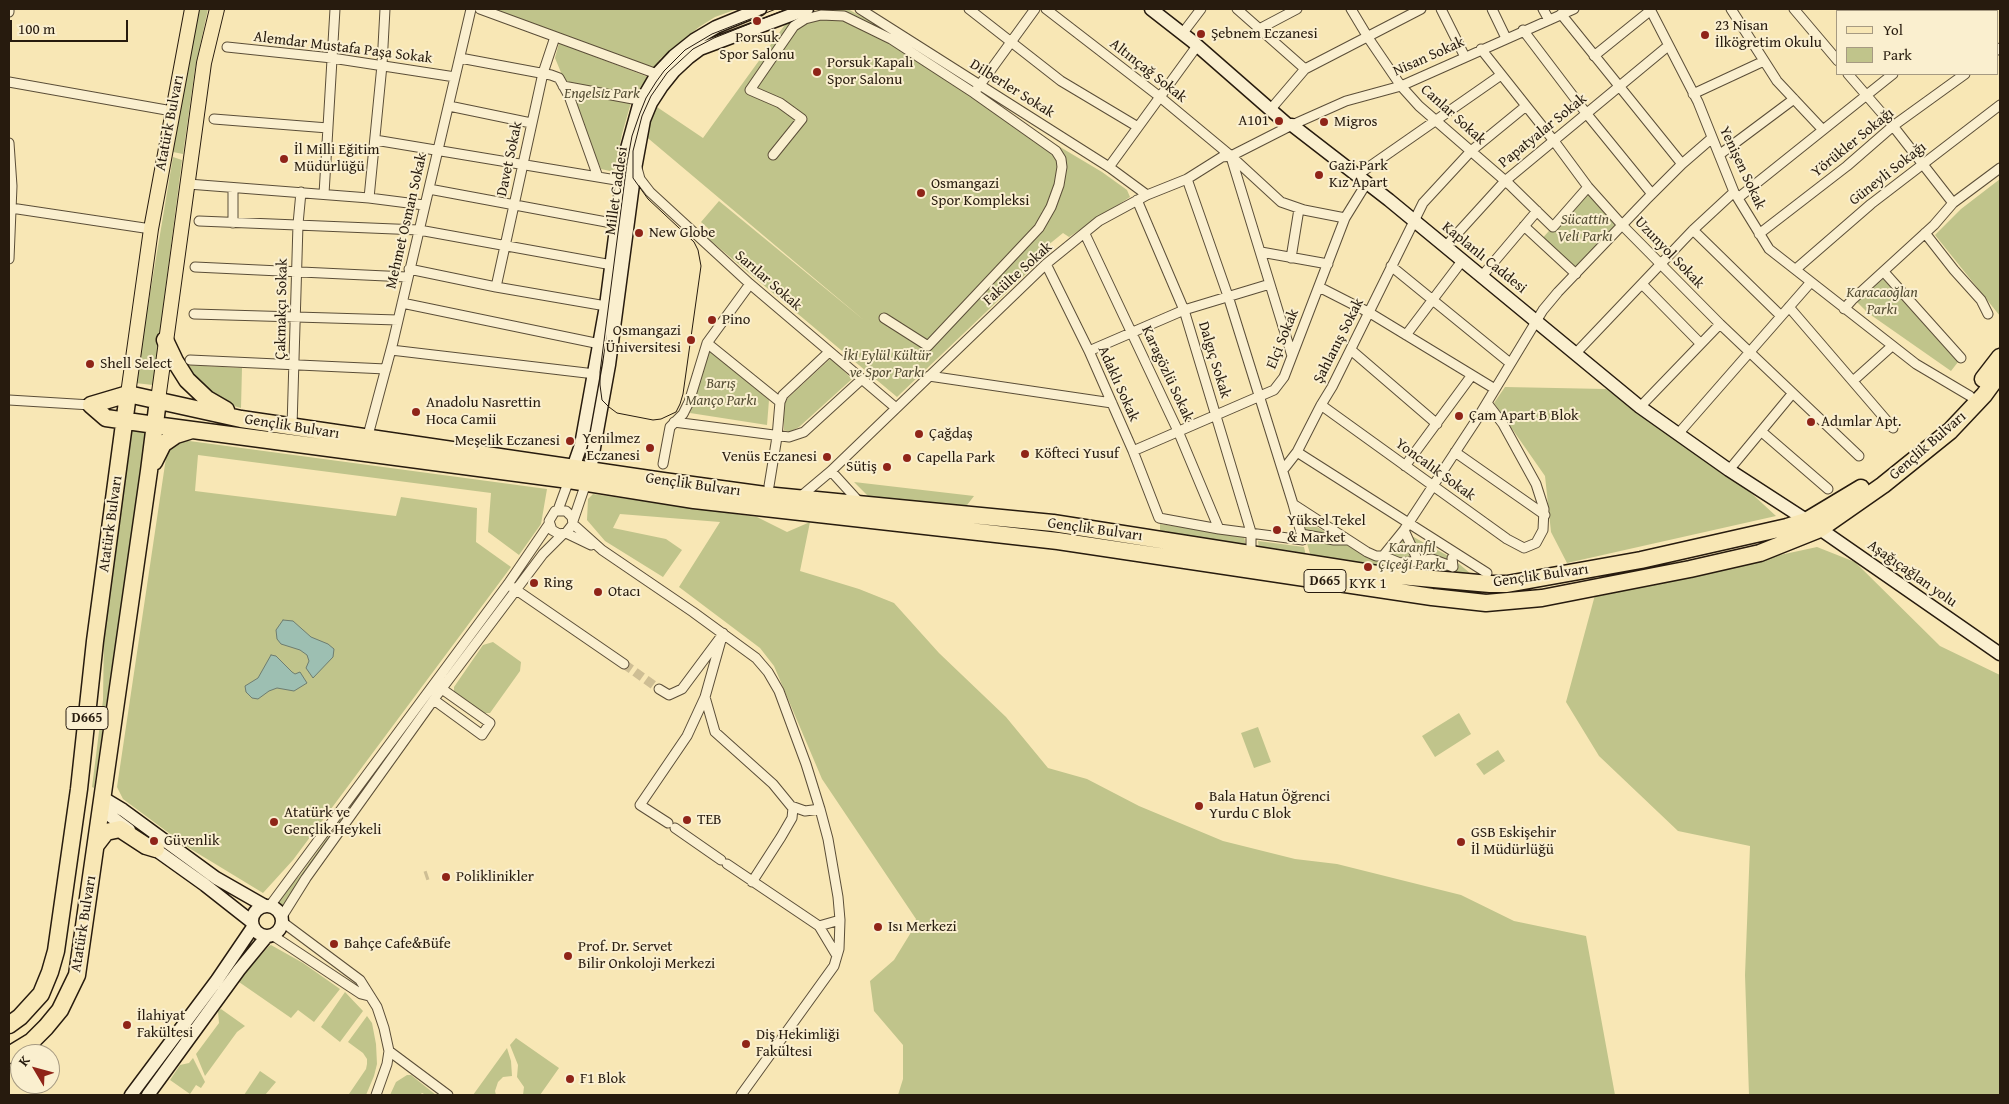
<!DOCTYPE html>
<meta charset="utf-8">
<style>
body{margin:0}
#map{position:relative;width:2009px;height:1104px;overflow:hidden;background:#f8e7b5;font-family:"Gentium Book Plus",serif}
canvas{display:block}
.frame{position:absolute;inset:0;border:10px solid #271b0e;pointer-events:none}
.legend{position:absolute;left:1836px;top:10px;width:162px;height:65px;box-sizing:border-box;background:#faefcf;border:1px solid #a69a82;margin:0;padding:6px 9px;list-style:none;font-size:15px;color:#271b0e}
.legend li{display:flex;align-items:center;gap:10px;height:25px}
.legend b{width:25px;border:1px solid #a69a82}
.north{position:absolute;left:10px;top:1044px;width:50px;height:50px;box-sizing:border-box;background:#faefcf;border:1px solid #a69a82;border-radius:50%;rotate:307deg;font-size:14px;font-weight:700;line-height:20px;text-align:center;color:#271b0e}
.north::after{content:'';display:block;margin:auto;width:18px;height:22px;background:#8f2418;clip-path:polygon(50% 0,100% 100%,50% 72%,0 100%)}
.scale{position:absolute;left:10px;top:20px;width:118px;height:22px;box-sizing:border-box;border:2px solid #271b0e;border-top:0;padding-left:6px;font-size:15px;line-height:18px;white-space:nowrap;color:#271b0e;-webkit-text-stroke:4px #faefcf;paint-order:stroke}
</style>
<div id="map">
<canvas width="2009" height="1104"></canvas>
<div class="frame"></div>
<ul class="legend">
<li><b style="height:6px;background:#f8e7b5"></b>Yol</li>
<li><b style="height:14px;background:#c0c48b"></b>Park</li>
</ul>
<div class="north">K</div>
<div class="scale">100 m</div>
</div>
<script>
const c = document.querySelector('canvas').getContext('2d');
c.lineJoin = 'round';
function fill(path, color) { c.fillStyle = color; c.fill(path, 'evenodd'); }
const toPath = rows => new Path2D(rows.map(r => 'M' + r).join(''));
function trace(path, color, width, dash) { c.strokeStyle = color; c.lineWidth = width; c.lineCap = dash ? 'butt' : 'round'; c.setLineDash(dash || []); c.stroke(path); }
function label(font, color, halo, rows, align = 'center') {
  c.font = font + ' "Gentium Book Plus",serif'; c.lineWidth = 4; c.setLineDash([]); c.textBaseline = 'middle'; c.strokeStyle = halo; c.fillStyle = color; for (const [text, x, y, turn = 0] of rows) {
    c.save(); c.translate(x, y); c.rotate((+turn || 0) * Math.PI / 180); c.textAlign = isNaN(turn) ? turn : align; if (halo) c.strokeText(text, 0, 0); c.fillText(text, 0, 0); c.restore();
  }
}
const green = toPath([
 [199,9,208,9,195,69,183,154,173,152],
 [493,9,737,9,715,17,699,27,661,58,653,69],
 [822,9,848,9,892,34,1050,141,1102,172,1127,190,1130,197,1069,237,1063,233,1047,246,1051,250,897,397,705,236,710,230,701,222,719,201,865,321,643,134,654,105,703,138,787,22],
 [559,43,648,77,632,99,622,134,615,169,610,171,601,169,555,58],
 [173,157,182,160,153,385,135,383],
 [2000,179,2000,316,1935,235,1961,209],
 [1588,187,1622,225,1576,274,1540,241],
 [1883,279,1958,362,1951,371,1868,313,1857,302],
 [708,349,769,400,767,425,690,413],
 [831,358,852,379,799,427,790,432,784,430,784,405,788,398],
 [186,365,242,368,241,408,230,405,203,390],
 [1505,387,1606,389,1682,441,1750,492,1776,516,1567,563,1551,532,1545,476,1494,403],
 [129,429,138,432,147,431,94,788,92,787,103,700,104,633],
 [182,440,547,489,541,524,519,555,488,532,491,493,198,455,195,491,396,516,401,497,477,508,476,542,511,567,293,860,263,893,189,848,123,799,117,787,167,451],
 [854,482,974,496,964,509,871,499],
 [593,494,757,517,787,532,810,522,800,571,859,589,894,603,939,653,1006,717,1048,768,1087,779,1139,806,1223,841,1295,859,1337,864,1461,895,1514,921,1586,936,1615,1095,898,1095,903,1079,903,1045,874,1011,870,981,894,960,910,934,916,919,822,779,774,666,760,648,679,587,720,522,620,514,613,528,666,539,682,550,663,577,605,541,587,520,588,499],
 [1299,516,1368,558,1383,562,1384,568,1311,557],
 [1160,524,1244,536,1246,547,1160,534],
 [1408,534,1452,558,1471,574,1473,580,1386,569,1384,562],
 [1258,541,1304,547,1306,556,1259,549],
 [1817,547,1855,562,1940,646,2000,675,2000,1095,1749,1095,1745,975,1750,846,1678,831,1599,756,1566,702,1595,595],
 [493,642,521,662,520,671,490,713,483,713,454,693,454,687,483,645],
 [427,700,428,701,302,875,285,907,277,901,301,874],
 [1459,713,1471,734,1435,757,1422,736],
 [1258,727,1271,762,1254,768,1241,733],
 [1498,750,1505,761,1484,775,1476,764],
 [271,945,303,963,340,989,314,1022,298,1010,291,1018,239,982,251,966,269,946],
 [345,992,363,1011,340,1042,321,1027],
 [221,1009,245,1026,237,1032,205,1076,196,1054,219,1023,218,1011],
 [367,1016,372,1023,376,1044,377,1064,374,1076,366,1095,351,1095,349,1094,366,1069,367,1064,367,1059,363,1053,348,1042],
 [516,1038,559,1068,540,1095,523,1095,524,1087,517,1077,518,1065,510,1045],
 [507,1048,511,1061,512,1076,503,1077,498,1082,495,1091,496,1095,473,1095],
 [193,1058,205,1082,201,1088,196,1085,190,1094,170,1080,180,1065,189,1063],
 [260,1071,276,1082,265,1095,244,1095],
 [407,1075,411,1075,436,1095,426,1095,422,1093,420,1095,390,1095,396,1082]
]);
const water = toPath([
 [283,620,293,621,311,637,328,644,334,649,333,657,313,678,306,668,309,661,307,655,300,650,281,644,277,639,276,630,283,620],
 [271,655,276,656,292,672,295,674,300,672,307,683,294,691,277,688,269,691,258,699,252,698,246,692,245,686,258,678,271,655]
]);
const streetTunnel = toPath([
 [624,664,659,689],
 [425,876,428,875]
]);
const street = toPath([
 [480,9,657,74],
 [860,9,1109,167,1147,195],
 [969,9,1061,81,1138,127],
 [1046,9,1160,97,1231,156,1281,202,1304,210,1345,218],
 [1237,9,1305,69],
 [1351,9,1369,39,1401,86,1419,106,1510,185,1553,227,1588,187],
 [1441,9,1465,57],
 [1492,9,1506,38],
 [1543,9,1549,20],
 [1650,9,1698,102,1734,192,1769,249,1916,364,1970,396],
 [1731,9,1777,81,1823,130],
 [1794,9,1838,61],
 [1862,9,1864,11],
 [1926,9,1928,11],
 [1976,11,1979,9],
 [9,12,9,9],
 [1561,14,1682,164],
 [1261,28,1297,9],
 [1523,30,1586,113,1652,194],
 [1182,34,1201,9],
 [227,47,332,58,455,77],
 [1481,49,1554,141,1588,187,1622,225,1720,324,1859,456],
 [1998,50,2000,48],
 [1594,56,1651,10],
 [460,58,551,75,559,78,569,96,598,177],
 [1848,74,1893,126,1953,203],
 [9,82,172,111],
 [563,86,633,99],
 [1693,94,1764,61],
 [449,106,531,123],
 [1270,110,1305,69,1421,9],
 [214,119,328,128],
 [375,140,622,181],
 [9,143,12,186,9,259],
 [773,155,802,119,780,103,750,90,794,26,805,19,821,15,844,16,891,39,974,93],
 [1719,155,1794,99],
 [1231,157,1292,356],
 [1109,167,1197,46],
 [637,168,640,179,650,192,750,284,896,408],
 [1356,176,1501,75],
 [1187,179,1228,296,1293,504,1367,552,1376,556,1383,556,1404,530,1477,419,1543,310,1558,292,1647,199,1682,164,1712,138],
 [188,184,369,198,424,205],
 [233,188,233,223],
 [429,189,617,224],
 [324,194,335,9],
 [369,198,382,65,385,9],
 [1738,198,1893,74],
 [1137,200,1184,310,1251,532,1251,554],
 [11,208,151,229],
 [199,221,419,230,612,265],
 [1524,226,1576,274],
 [1693,230,1781,316],
 [1925,233,1954,270,1981,300,1988,314],
 [1085,234,1178,431,1219,529],
 [1759,234,1847,166,1893,126,1965,74],
 [1445,247,1505,181,1668,46],
 [1261,252,1328,264],
 [1291,258,1299,209],
 [1046,264,1089,351,1133,451,1159,518,1219,529,1303,540,1293,504],
 [1391,266,1510,363],
 [195,267,407,277],
 [409,269,496,287,606,306],
 [1796,269,1871,204,2000,105],
 [1884,272,1961,358],
 [1482,276,1537,211],
 [1642,284,1700,343],
 [496,287,543,73,555,37],
 [1319,287,1370,313,1495,389],
 [402,303,600,344],
 [1789,307,1893,428],
 [1844,309,1852,300,1934,225,1953,203,2000,168],
 [194,314,398,320],
 [884,318,928,346,1039,228,1051,207,1059,185,1062,167,1061,159,1056,151,974,93,1035,9],
 [1406,335,1462,261],
 [707,343,750,284],
 [391,350,595,374],
 [1351,350,1437,424],
 [1089,351,1184,310,1270,284],
 [1576,353,1693,230,1734,192],
 [190,360,386,369],
 [929,376,1112,403],
 [1853,381,1892,346],
 [9,400,91,405],
 [1321,405,1507,539,1524,548,1536,543,1543,530,1544,509,1536,484,1503,424,1487,403],
 [1640,407,1720,324],
 [674,422,789,437,804,432,862,379],
 [292,427,298,224,301,192],
 [1762,432,1828,489],
 [1678,434,1811,282],
 [367,439,393,342,471,9],
 [1133,451,1274,390,1284,377,1345,218,1366,184],
 [1297,452,1487,573],
 [1455,452,1545,515],
 [663,464,670,427,683,414,689,402,707,343,780,402],
 [1405,466,1472,375],
 [1283,470,1297,452,1321,405,1332,387,1423,203,1471,151,1526,106],
 [1729,470,1792,394],
 [831,471,861,504],
 [769,486,777,437,780,402,783,395,829,352],
 [800,497,831,471,1046,264,1099,221,1147,195,1187,179,1222,157,1231,156,1292,125,1346,101,1401,86,1574,9],
 [558,510,569,480],
 [573,521,586,483],
 [573,524,602,550,693,612,756,658,768,672,779,691,806,764,820,809,828,839,838,897,840,920,839,949,834,966,741,1095],
 [566,533,573,524,572,517,566,511,555,511,549,521,552,530,559,534,566,533,591,545],
 [1301,534,1334,540,1348,540],
 [1383,556,1400,563,1418,561,1404,530],
 [1418,561,1432,559,1453,567,1452,558],
 [512,587,624,664],
 [659,689,669,695,682,689,720,638],
 [705,697,715,732,773,784,791,806,805,811,820,809],
 [434,700,482,735,490,723,442,689],
 [668,823,640,805,687,736,705,697,723,633],
 [675,828,721,860],
 [727,864,819,926,840,920],
 [752,882,781,837,792,818,793,808],
 [269,907,508,584,549,524],
 [281,918,306,878,437,695,543,554,563,534],
 [281,921,360,980,377,1007,384,1028,389,1051,387,1064,376,1095],
 [819,926,837,956],
 [272,935,361,994,369,996],
 [389,1051,448,1095]
]);
const secondary = toPath([
 [1151,9,1192,41,1288,125,1292,125,1389,200,1640,407,1729,470,1820,529,2000,654],
 [573,468,581,445,606,306,626,152,639,105,657,74,674,56,694,40,716,27,760,9],
 [590,470,609,365,635,169,644,120,651,103,662,86,674,71,688,58,700,49,807,9],
 [103,798,123,810,216,878,265,906],
 [101,809,129,830],
 [149,845,205,885,252,922],
 '252 921a15 15 0 1 1 30 0a15 15 0 1 1-30 0Z',
 [131,1095,217,980,253,927],
 [148,1095,239,970,267,936]
]);
const primary = toPath([
 [128,394,151,229,192,9],
 [158,400,204,63,217,9]
]);
const highway = toPath([
 [165,340,175,361,187,380,207,399,226,410],
 [1983,379,2000,357],
 [91,405,106,418,155,425,569,480,694,500,1058,541,1432,597,1486,603,1542,598,1690,569,1760,553,1820,529,1883,485,1950,431,1984,395,2000,373],
 [91,405,128,394,241,419,663,481,765,495,1053,523,1377,574,1490,584,1507,584,1641,560,1787,527,1806,521,1861,488],
 [154,462,163,444,176,435,192,430],
 [96,845,106,832,120,829,146,846,156,849],
 [9,1025,20,1017,41,994,50,972,56,951,79,789,95,641,128,394],
 [9,1055,32,1041,46,1027,60,1010,77,975,149,471,158,400]
]);
const tram = toPath([
 [776,9,712,34,685,50,664,71,656,82,646,98,640,113,632,136,627,163,600,372,600,385,602,400,609,407,617,413,653,420,661,419,676,412,680,404,683,394,701,266,698,250,694,242,648,199,633,178,633,151,642,116,651,96,667,73,693,49,714,38,787,9]
]);
const markers = [
 [757,21,5,"#8f2418"],
 [1201,34,5,"#8f2418"],
 [1705,35,5,"#8f2418"],
 [817,72,5,"#8f2418"],
 [1279,121,5,"#8f2418"],
 [1324,122,5,"#8f2418"],
 [284,159,5,"#8f2418"],
 [1319,175,5,"#8f2418"],
 [921,193,5,"#8f2418"],
 [639,233,5,"#8f2418"],
 [712,320,5,"#8f2418"],
 [691,340,5,"#8f2418"],
 [90,364,5,"#8f2418"],
 [416,412,5,"#8f2418"],
 [1459,416,5,"#8f2418"],
 [1811,422,5,"#8f2418"],
 [919,434,5,"#8f2418"],
 [570,441,5,"#8f2418"],
 [650,448,5,"#8f2418"],
 [1025,454,5,"#8f2418"],
 [827,457,5,"#8f2418"],
 [907,458,5,"#8f2418"],
 [887,467,5,"#8f2418"],
 [1277,530,5,"#8f2418"],
 [1368,567,5,"#8f2418"],
 [534,583,5,"#8f2418"],
 [598,592,5,"#8f2418"],
 [1199,806,5,"#8f2418"],
 [687,820,5,"#8f2418"],
 [274,822,5,"#8f2418"],
 [154,841,5,"#8f2418"],
 [1461,842,5,"#8f2418"],
 [446,877,5,"#8f2418"],
 [878,927,5,"#8f2418"],
 [334,944,5,"#8f2418"],
 [568,956,5,"#8f2418"],
 [127,1025,5,"#8f2418"],
 [746,1044,5,"#8f2418"],
 [570,1079,5,"#8f2418"]
];
const shields = [
 [1325,581,42],
 [87,718,42]
];
const shieldNames = [
 ["D665",1325,581],
 ["D665",87,718]
];
const poiNames = [
 ["23 Nisan",1715,26],
 ["İlkögretim Okulu",1715,43],
 ["Şebnem Eczanesi",1211,34],
 ["Porsuk",757,38,"center"],
 ["Spor Salonu",757,55,"center"],
 ["Porsuk Kapalı",827,63],
 ["Spor Salonu",827,80],
 ["A101",1269,121,"right"],
 ["Migros",1334,122],
 ["İl Milli Eğitim",294,150],
 ["Müdürlüğü",294,167],
 ["Gazi Park",1329,166],
 ["Kız Apart",1329,183],
 ["Osmangazi",931,184],
 ["Spor Kompleksi",931,201],
 ["New Globe",649,233],
 ["Pino",722,320],
 ["Osmangazi",681,331,"right"],
 ["Üniversitesi",681,348,"right"],
 ["Shell Select",100,364],
 ["Anadolu Nasrettin",426,403],
 ["Hoca Camii",426,420],
 ["Çam Apart B Blok",1469,416],
 ["Adımlar Apt.",1821,422],
 ["Çağdaş",929,434],
 ["Yenilmez",640,439,"right"],
 ["Eczanesi",640,456,"right"],
 ["Meşelik Eczanesi",560,441,"right"],
 ["Köfteci Yusuf",1035,454],
 ["Venüs Eczanesi",817,457,"right"],
 ["Capella Park",917,458],
 ["Sütiş",877,467,"right"],
 ["Yüksel Tekel",1287,521],
 ["& Market",1287,538],
 ["Ring",544,583],
 ["KYK 1",1368,584,"center"],
 ["Otacı",608,592],
 ["Bala Hatun Öğrenci",1209,797],
 ["Yurdu C Blok",1209,814],
 ["Atatürk ve",284,813],
 ["Gençlik Heykeli",284,830],
 ["TEB",697,820],
 ["GSB Eskişehir",1471,833],
 ["İl Müdürlüğü",1471,850],
 ["Güvenlik",164,841],
 ["Poliklinikler",456,877],
 ["Isı Merkezi",888,927],
 ["Bahçe Cafe&Büfe",344,944],
 ["Prof. Dr. Servet",578,947],
 ["Bilir Onkoloji Merkezi",578,964],
 ["İlahiyat",137,1016],
 ["Fakültesi",137,1033],
 ["Diş Hekimliği",756,1035],
 ["Fakültesi",756,1052],
 ["F1 Blok",580,1079]
];
const streetNames = [
 ["Alemdar Mustafa Paşa Sokak",343,48,7],
 ["Nisan Sokak",1429,57,-24],
 ["Altınçağ Sokak",1148,71,38],
 ["Dilberler Sokak",1012,89,32],
 ["Canlar Sokak",1453,115,42],
 ["Atatürk Bulvarı",170,123,-79],
 ["Papatyalar Sokak",1543,131,-39],
 ["Yörükler Sokağı",1853,143,-39],
 ["Davet Sokak",510,159,-78],
 ["Yenişen Sokak",1742,168,65],
 ["Güneyli Sokağı",1888,174,-38],
 ["Millet Caddesi",617,191,-82],
 ["Mehmet Osman Sokak",407,221,-77],
 ["Uzunyol Sokak",1669,253,46],
 ["Kaplanlı Caddesi",1484,258,39],
 ["Fakülte Sokak",1018,274,-42],
 ["Sarılar Sokak",768,281,41],
 ["Çakmakçı Sokak",282,309,-89],
 ["Elçi Sokak",1283,339,-68],
 ["Şahlanış Sokak",1339,341,-63],
 ["Dalgıç Sokak",1214,360,73],
 ["Karagözlü Sokak",1167,374,65],
 ["Adaklı Sokak",1118,384,66],
 ["Gençlik Bulvarı",292,427,9],
 ["Gençlik Bulvarı",1928,446,-41],
 ["Yoncalık Sokak",1435,470,36],
 ["Gençlik Bulvarı",693,485,8],
 ["Atatürk Bulvarı",111,524,-82],
 ["Gençlik Bulvarı",1095,530,8],
 ["Aşağıçağlan yolu",1912,574,35],
 ["Gençlik Bulvarı",1541,576,-8],
 ["Atatürk Bulvarı",84,924,-81]
];
const parkNames = [
 ["Engelsiz Park",602,94],
 ["Sücattin",1585,220],
 ["Veli Parkı",1585,237],
 ["Karacaoğlan",1882,293],
 ["Parkı",1882,310],
 ["İki Eylül Kültür",887,356],
 ["ve Spor Parkı",887,373],
 ["Barış",721,384],
 ["Manço Parkı",721,401],
 ["Karanfil",1412,548],
 ["Çiçeği Parkı",1412,565]
];
fill(green, '#c0c48b');
fill(water, '#9dbfb2');
trace(water, '#6e7d70', 1);
trace(streetTunnel, '#cebe94', 9, [9, 4.5]);
trace(street, '#5b4e38', 11);
trace(secondary, '#271b0e', 15);
trace(primary, '#271b0e', 16);
trace(highway, '#271b0e', 19);
trace(street, '#faefcf', 9);
trace(secondary, '#faefcf', 12);
trace(primary, '#f8e7b5', 14);
trace(highway, '#f8e7b5', 16);
trace(tram, '#271b0e', 1);
for (const [x, y, r, color] of markers) { const dot = new Path2D(); dot.arc(x, y, r, 0, 2 * Math.PI); c.fillStyle = color; c.fill(dot); trace(dot, '#faefcf', 2); }
for (const [x, y, w] of shields) { const box = new Path2D(); box.roundRect(x - w / 2, y - 11.5, w, 23, 4); c.fillStyle = '#faefcf'; c.fill(box); trace(box, '#271b0e', 1); }
label('bold 14px', '#271b0e', null, shieldNames);
label('15px', '#271b0e', '#faefcf', poiNames, 'left');
label('15px', '#271b0e', '#faefcf', streetNames);
label('italic 15px', '#554e34', '#faefcf', parkNames);
</script>
